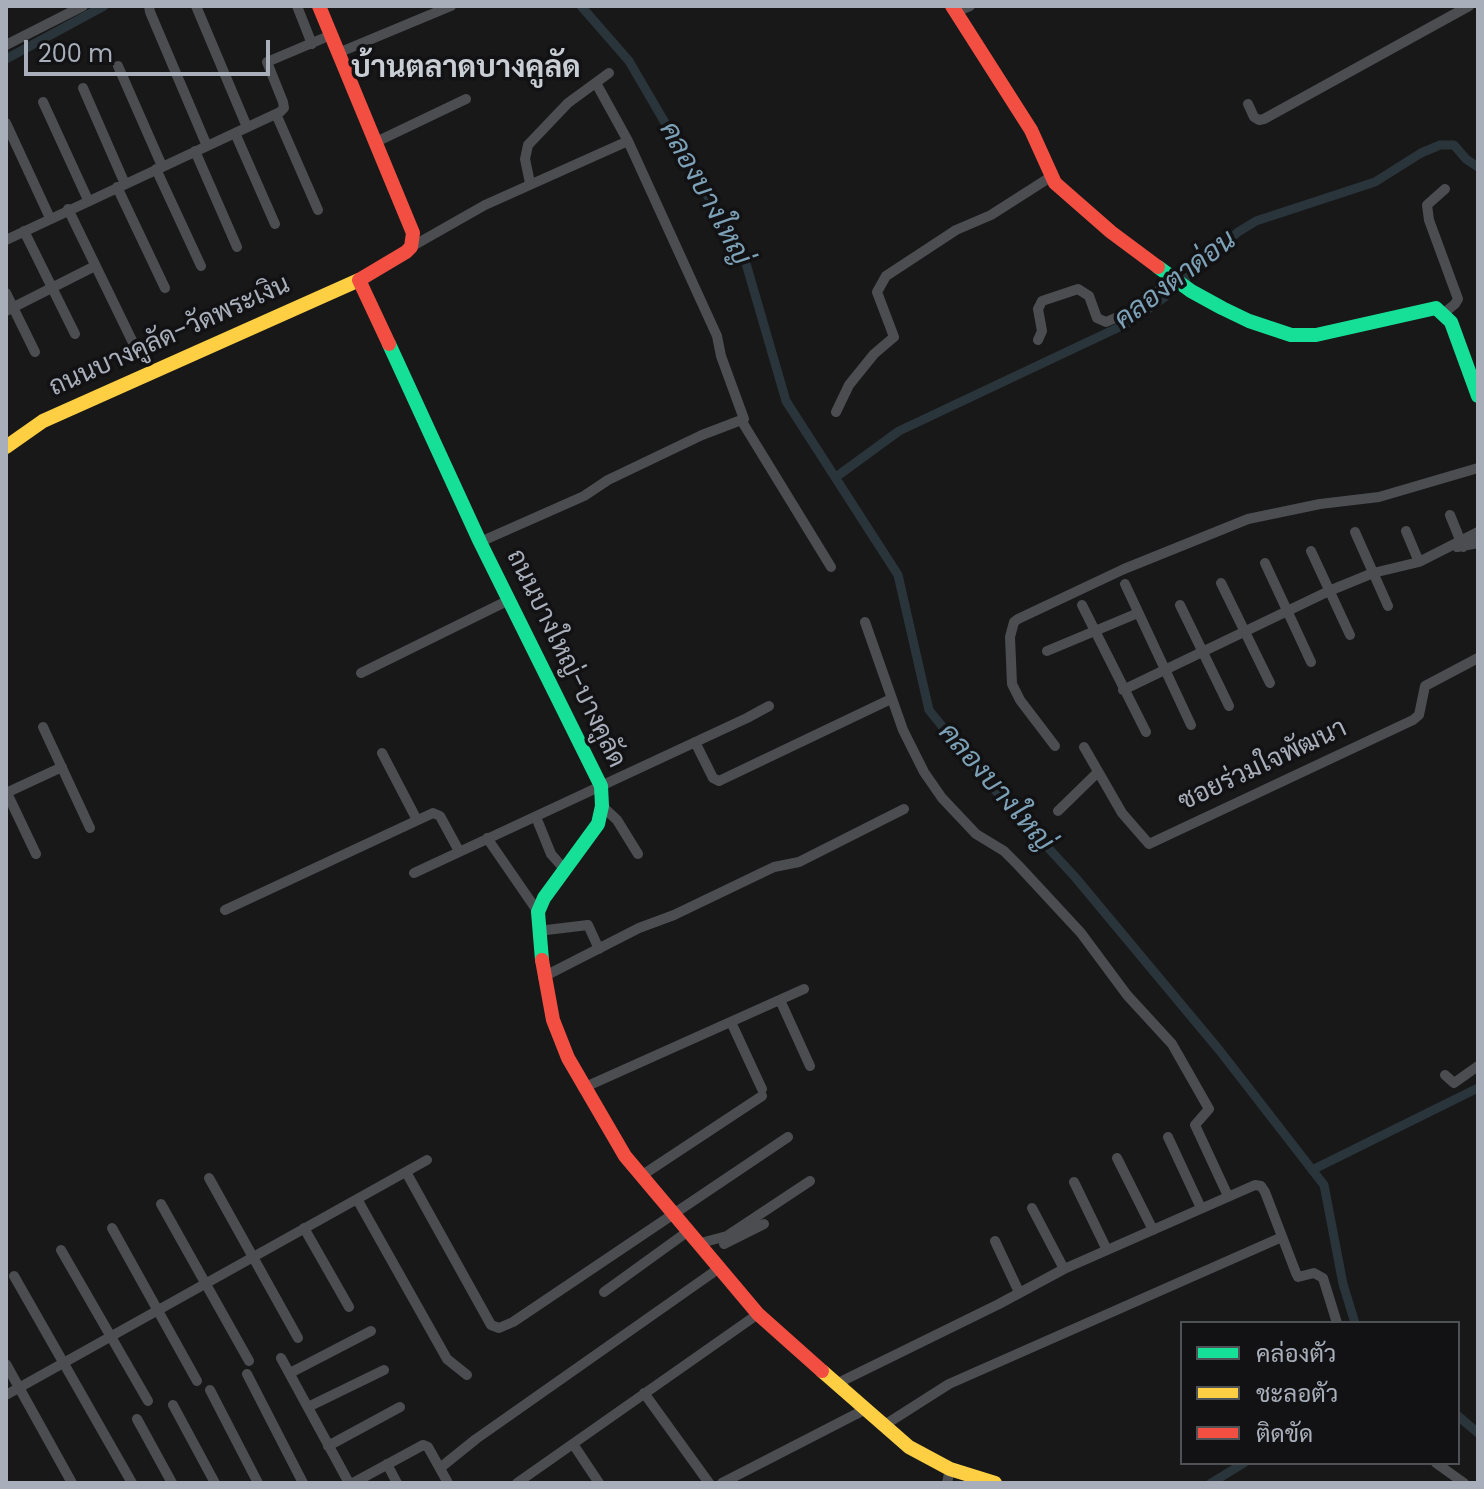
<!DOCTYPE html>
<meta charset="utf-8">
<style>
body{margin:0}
#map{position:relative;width:1484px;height:1489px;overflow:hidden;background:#181818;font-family:Poppins,Sarabun,sans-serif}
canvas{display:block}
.frame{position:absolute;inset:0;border:8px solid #a8afba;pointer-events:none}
.legend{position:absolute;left:1180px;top:1321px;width:280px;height:144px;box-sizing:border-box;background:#121214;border:2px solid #4e5156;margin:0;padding:10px 14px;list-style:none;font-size:24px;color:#a8afba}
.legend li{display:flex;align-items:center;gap:16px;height:40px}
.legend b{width:40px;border:2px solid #4e5156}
.scale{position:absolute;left:24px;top:40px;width:246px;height:36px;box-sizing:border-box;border:4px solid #a8afba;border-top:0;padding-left:10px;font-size:24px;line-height:28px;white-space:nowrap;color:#a8afba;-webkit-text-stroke:6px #121214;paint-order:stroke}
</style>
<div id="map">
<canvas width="1484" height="1489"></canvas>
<div class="frame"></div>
<ul class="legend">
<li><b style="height:10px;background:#16e098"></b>คล่องตัว</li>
<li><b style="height:10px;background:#ffcf43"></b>ชะลอตัว</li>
<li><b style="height:10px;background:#f24e42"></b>ติดขัด</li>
</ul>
<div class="scale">200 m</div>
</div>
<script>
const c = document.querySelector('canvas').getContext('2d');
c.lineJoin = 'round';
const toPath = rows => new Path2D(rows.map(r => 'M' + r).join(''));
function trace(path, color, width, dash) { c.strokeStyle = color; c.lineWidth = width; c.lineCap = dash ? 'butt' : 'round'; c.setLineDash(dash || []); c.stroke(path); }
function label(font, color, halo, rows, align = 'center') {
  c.font = font + ' Poppins,Sarabun,sans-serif'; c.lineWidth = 7; c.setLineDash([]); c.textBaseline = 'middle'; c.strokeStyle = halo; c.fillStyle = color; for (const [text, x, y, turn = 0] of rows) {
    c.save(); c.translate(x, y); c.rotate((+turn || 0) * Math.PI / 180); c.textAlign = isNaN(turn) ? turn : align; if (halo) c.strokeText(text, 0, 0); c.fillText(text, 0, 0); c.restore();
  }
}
const canal = toPath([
 [581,6,629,61,745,260,786,401,898,575,929,710,983,777,1075,877,1220,1051,1324,1185,1343,1284,1355,1323],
 [6,59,104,6],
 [836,477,899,431,1130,322,1170,293,1238,232,1256,221,1375,182,1421,153,1440,145,1454,145,1466,159,1478,167],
 [1312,1170,1478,1088],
 [1458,1416,1478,1433],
 [1211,1483,1244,1463]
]);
const street = toPath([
 [149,6,150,12,207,146],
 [196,6,247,127],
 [297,6,312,44],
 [955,12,970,6],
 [6,45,83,6],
 [338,53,451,6],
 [118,66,162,166],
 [83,88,125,184],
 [43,102,88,200],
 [1248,104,1254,117,1259,120,1264,119,1469,6],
 [276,114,318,210],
 [6,123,50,218],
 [235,133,275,224],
 [376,142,466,99],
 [195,151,237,247],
 [156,169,201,266],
 [530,183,525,159,528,145,568,103,609,73],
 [117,187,165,288],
 [68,209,139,355],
 [24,231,75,334],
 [6,240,280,112,284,108,283,102,267,62,331,35],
 [411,247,485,205,628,141,596,83],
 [6,293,35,352],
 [6,311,95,266],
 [1444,313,1455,304,1458,299,1429,220,1427,205,1445,189],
 [1038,340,1042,331,1038,309,1042,301,1078,289,1089,296,1097,318,1106,322,1143,306,1172,277],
 [836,412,849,385,874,354,894,337,877,292,886,276,956,230,991,215,1052,176],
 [741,420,831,567],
 [1450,515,1463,547],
 [1406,531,1419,562],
 [1355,532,1388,606],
 [480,542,584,496,608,480,702,435,744,419,721,356,717,336,628,141],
 [1457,547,1478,543],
 [1311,551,1350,635],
 [1265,563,1311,662],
 [1221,583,1270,683],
 [1125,584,1191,725],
 [1082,605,1146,732],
 [1180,605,1229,706],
 [865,622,903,730,924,772,942,798,976,834,1004,851,1018,865,1081,933,1127,995,1172,1044,1209,1109,1195,1125,1228,1196],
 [1047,651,1138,613],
 [361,673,509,600],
 [1123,690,1329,591,1373,573,1419,562,1478,532],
 [43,727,90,828],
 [695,742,713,778,719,781,891,699],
 [1055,746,1020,700,1012,684,1010,637,1014,622,1018,619,1124,569,1248,519,1320,504,1379,497,1478,468],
 [1084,747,1122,813,1149,844,1413,720,1419,715,1425,686,1478,658],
 [382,753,417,820],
 [6,791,36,854],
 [6,793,62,767],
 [602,806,617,820,638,854],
 [1058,811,1098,772],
 [538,822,551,854,565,870],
 [487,838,538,912],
 [414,873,747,718,769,706],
 [225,910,433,813,440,816,459,851],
 [538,931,588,925,599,949],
 [543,977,639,928,674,915,774,867,799,862,904,809],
 [780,1000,810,1066],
 [731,1022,762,1089],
 [1445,1075,1454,1083,1478,1066],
 [583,1088,804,989],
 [1168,1137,1201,1208],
 [1117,1158,1153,1230],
 [406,1172,491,1325,499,1328,513,1322,788,1137],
 [641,1176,762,1096],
 [209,1178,298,1338],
 [1074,1182,1107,1250],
 [357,1199,447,1359,467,1375],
 [161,1204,249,1361],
 [1032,1208,1064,1269],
 [112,1228,197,1381],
 [304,1228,349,1307],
 [995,1241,1019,1292],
 [697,1244,727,1236,810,1181],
 [724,1244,764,1224],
 [61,1250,148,1401],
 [14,1276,132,1483],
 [604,1292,687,1232],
 [281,1358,349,1483],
 [6,1364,72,1483],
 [290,1373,371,1331],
 [247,1374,303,1483],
 [836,1384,999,1304,1064,1269,1255,1185,1261,1186,1265,1192,1296,1273,1298,1277,1314,1273,1323,1278,1337,1323],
 [210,1390,258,1483],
 [644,1393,709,1483],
 [6,1395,427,1160],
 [173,1405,215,1483],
 [308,1407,384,1370],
 [137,1419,172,1483],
 [883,1426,949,1384,1282,1237],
 [573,1444,599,1483],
 [328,1446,400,1407],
 [1436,1463,1464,1483],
 [387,1464,397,1483],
 [440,1468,476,1439,718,1269],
 [353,1483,423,1445,428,1447,448,1483],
 [517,1483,758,1314],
 [722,1483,864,1410],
 [947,1483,950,1469]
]);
const fast = toPath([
 [1158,267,1191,291,1222,308,1249,321,1291,335,1316,335,1436,308,1451,322,1478,396],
 [389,344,480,542,601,786,602,806,598,824,544,898,538,912,542,960]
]);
const slow = toPath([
 [6,447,43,421,359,280],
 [822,1371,909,1447,950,1469,995,1483]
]);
const jam = toPath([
 [319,6,413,233,411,247,406,252,359,280,389,344],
 [952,6,1031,130,1055,183,1111,232,1158,267],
 [542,960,553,1020,568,1058,625,1156,758,1314,822,1371]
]);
const streetNames = [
 ["ถนนบางคูลัด-วัดพระเงิน",170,337,-24],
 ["ถนนบางใหญ่-บางคูลัด",565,659,64],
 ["ซอยร่วมใจพัฒนา",1263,766,-25]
];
const waterNames = [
 ["คลองบางใหญ่",704,194,61],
 ["คลองตาด่อน",1176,281,-37],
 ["คลองบางใหญ่",995,788,49]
];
const quarterNames = [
 ["บ้านตลาดบางคูลัด",466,69]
];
trace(canal, '#2a353b', 9);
trace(street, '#4b4d51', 10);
trace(fast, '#16e098', 14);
trace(slow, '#ffcf43', 14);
trace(jam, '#f24e42', 14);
label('26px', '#a8afba', '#121214', streetNames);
label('italic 28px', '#7da1b7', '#121214', waterNames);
label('bold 30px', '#c9ced5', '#121214', quarterNames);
</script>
